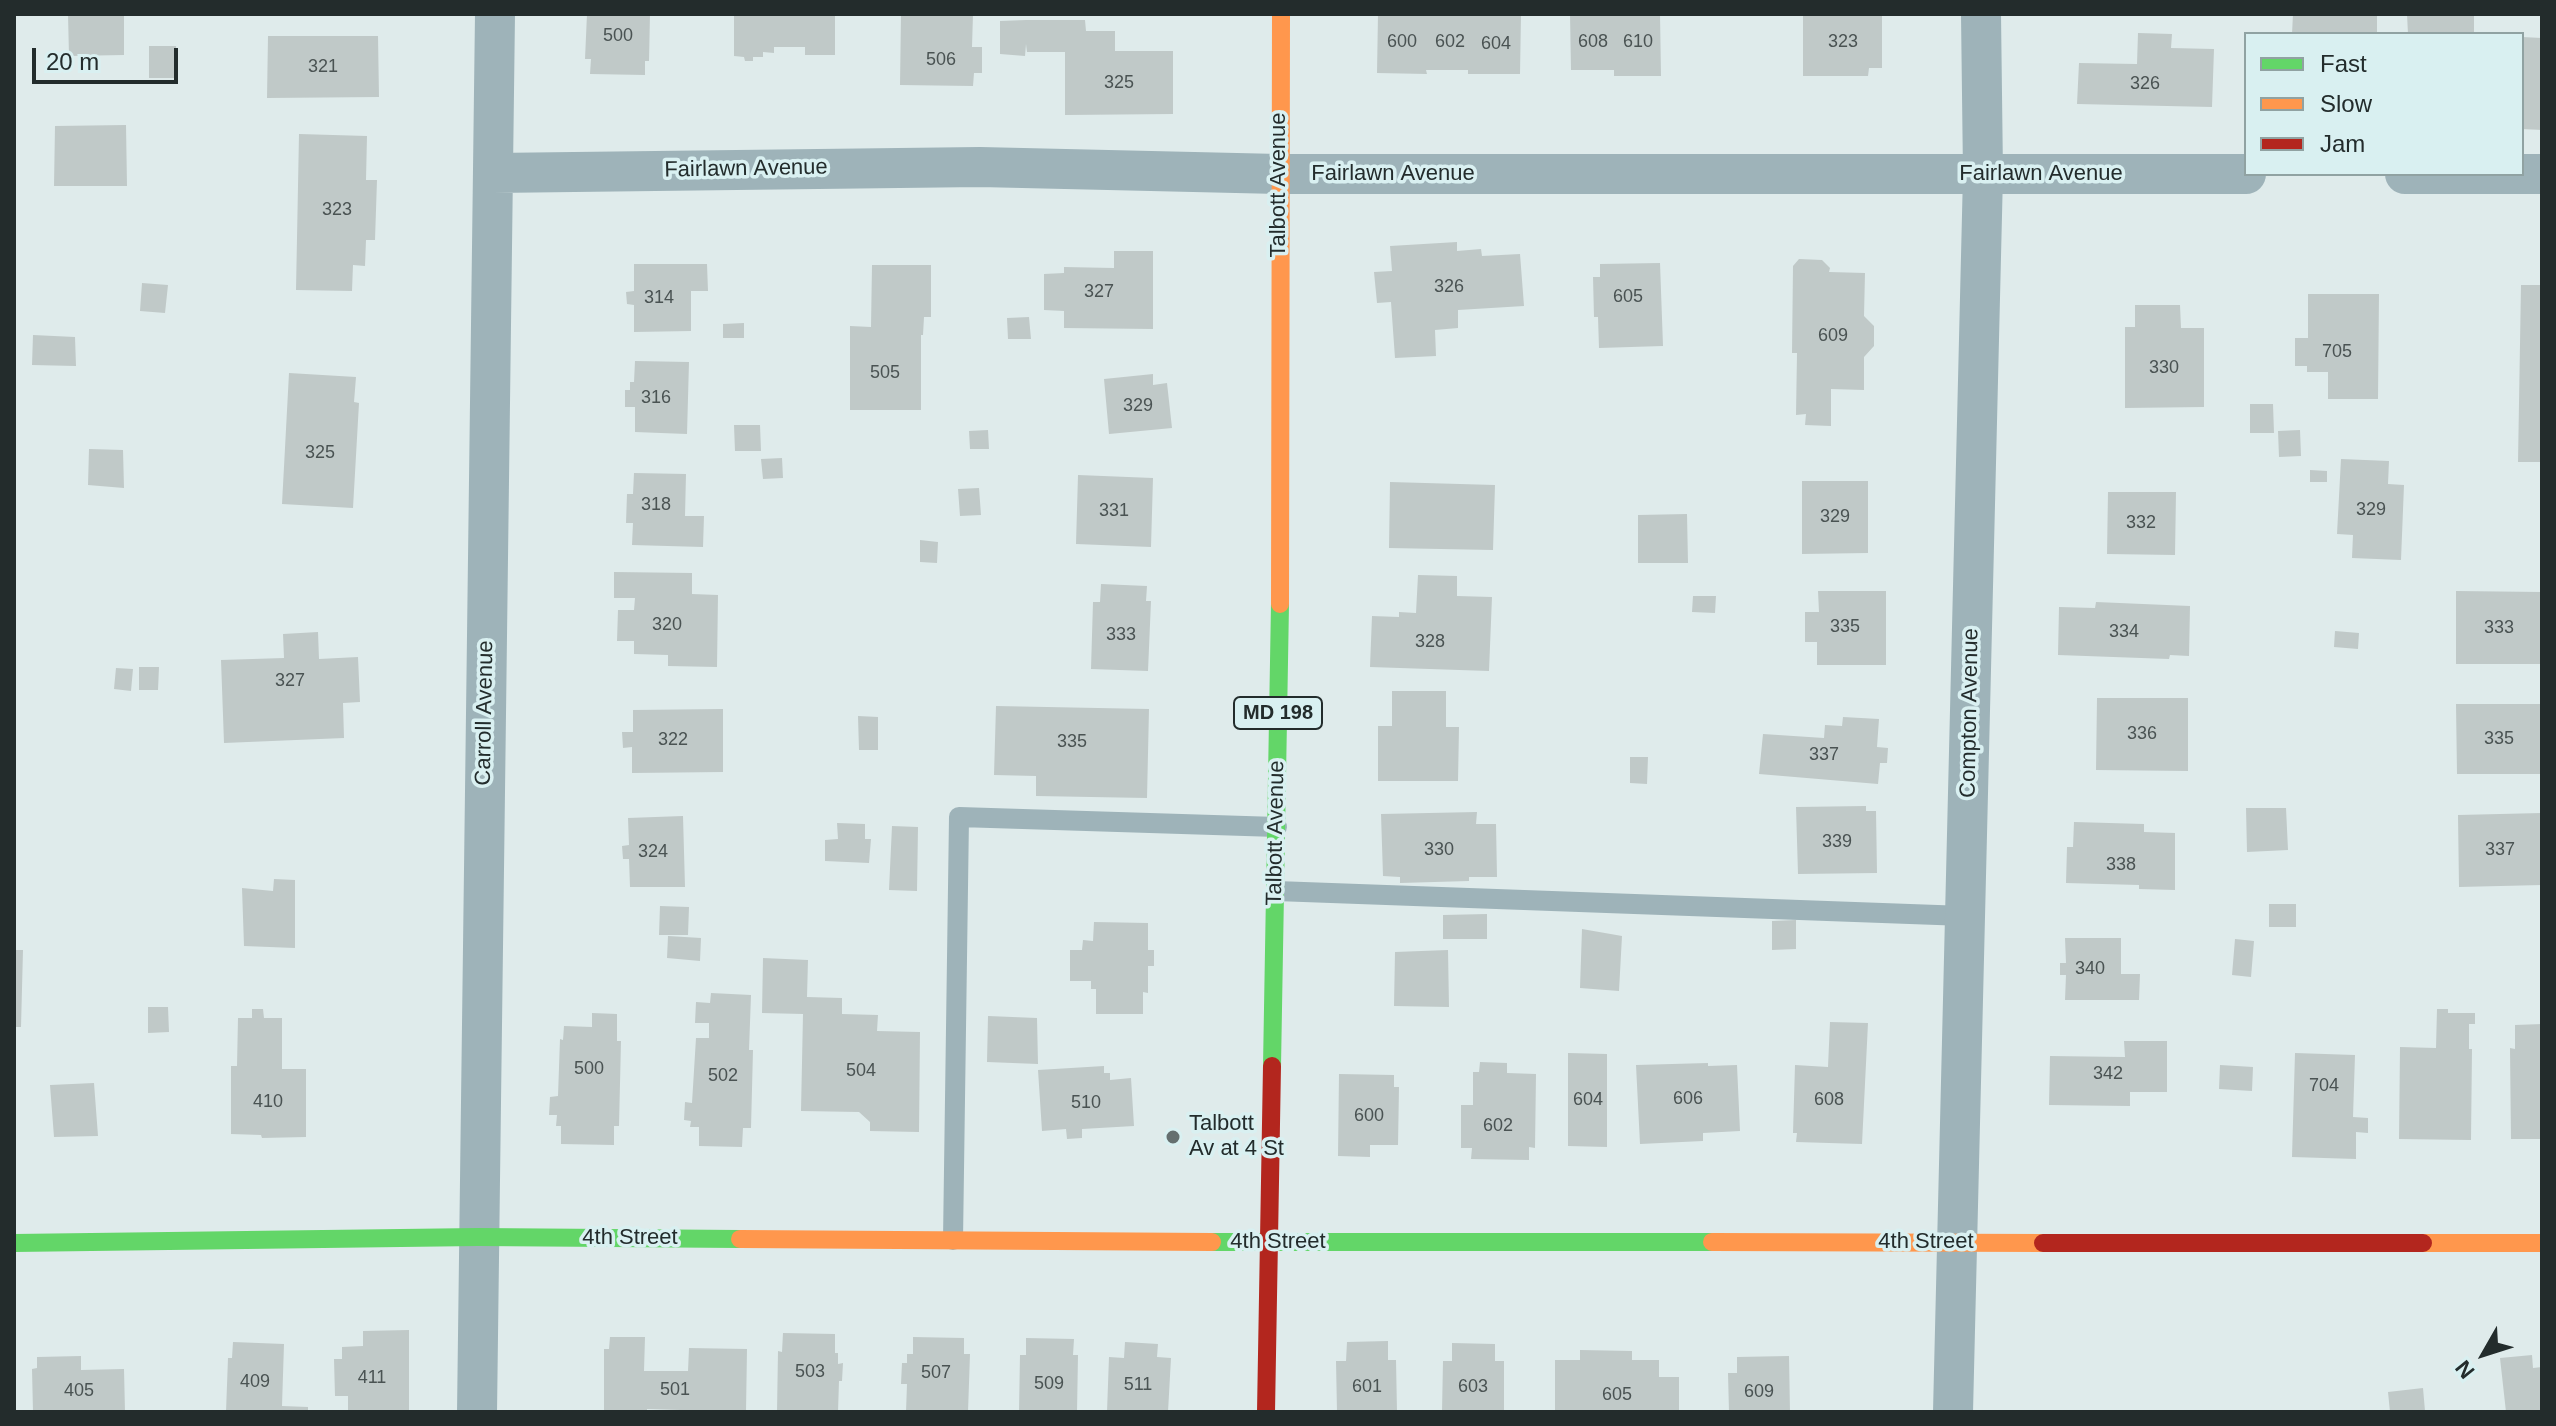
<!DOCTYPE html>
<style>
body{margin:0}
#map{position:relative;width:2556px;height:1426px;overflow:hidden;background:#dfebeb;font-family:Helvetica,sans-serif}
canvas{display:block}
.frame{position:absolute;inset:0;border:16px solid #232c2c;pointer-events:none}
.legend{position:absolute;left:2244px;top:32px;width:280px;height:144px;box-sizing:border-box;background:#d9f0f1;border:2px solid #90a2a2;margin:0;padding:10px 14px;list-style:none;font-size:24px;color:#232c2c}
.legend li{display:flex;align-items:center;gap:16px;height:40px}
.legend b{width:40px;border:2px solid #90a2a2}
.north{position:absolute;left:2444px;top:1314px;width:80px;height:80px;-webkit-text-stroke:6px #d9f0f1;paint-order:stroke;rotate:231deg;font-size:22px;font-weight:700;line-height:32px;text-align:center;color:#232c2c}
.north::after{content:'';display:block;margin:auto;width:28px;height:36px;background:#232c2c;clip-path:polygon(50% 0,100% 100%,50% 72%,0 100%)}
.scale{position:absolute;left:32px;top:48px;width:146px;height:36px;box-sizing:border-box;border:4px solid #232c2c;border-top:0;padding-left:10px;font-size:24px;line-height:28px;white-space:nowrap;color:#232c2c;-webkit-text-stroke:6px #d9f0f1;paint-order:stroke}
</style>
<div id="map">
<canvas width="2556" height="1426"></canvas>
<div class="frame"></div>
<ul class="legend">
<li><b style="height:10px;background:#63d668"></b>Fast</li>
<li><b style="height:10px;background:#ff974d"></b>Slow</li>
<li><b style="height:10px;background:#b3261e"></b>Jam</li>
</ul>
<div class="north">N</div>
<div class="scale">20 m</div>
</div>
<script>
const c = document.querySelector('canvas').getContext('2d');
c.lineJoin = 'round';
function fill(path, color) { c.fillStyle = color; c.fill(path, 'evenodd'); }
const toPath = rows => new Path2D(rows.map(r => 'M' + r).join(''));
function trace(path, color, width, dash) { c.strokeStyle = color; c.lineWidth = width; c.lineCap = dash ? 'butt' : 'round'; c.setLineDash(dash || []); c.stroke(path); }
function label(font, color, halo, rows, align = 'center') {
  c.font = font + ' Helvetica,sans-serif'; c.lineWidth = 7; c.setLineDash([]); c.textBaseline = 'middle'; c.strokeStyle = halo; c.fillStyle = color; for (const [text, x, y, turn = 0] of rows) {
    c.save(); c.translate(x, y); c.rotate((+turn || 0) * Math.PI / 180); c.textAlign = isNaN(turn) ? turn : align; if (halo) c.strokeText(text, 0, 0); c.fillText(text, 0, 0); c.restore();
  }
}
const building = toPath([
 [68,14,124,14,124,55,69,56],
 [587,14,650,14,649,61,645,61,645,75,590,74,591,59,585,59],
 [734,14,835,14,835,55,805,55,805,47,774,47,774,53,763,52,763,57,753,57,753,61,745,61,744,57,734,56],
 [901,14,973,14,972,47,982,47,982,73,974,73,973,86,900,85],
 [1378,14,1521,14,1520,74,1468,74,1468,70,1426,70,1427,74,1377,73],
 [1570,14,1660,14,1661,76,1614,76,1614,70,1571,70],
 [1803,14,1882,14,1882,68,1869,68,1868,76,1803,76],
 [2293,14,2377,14,2377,34,2292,34],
 [2407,14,2474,14,2474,34,2408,34],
 [1026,20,1085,20,1086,31,1115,31,1115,51,1173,51,1173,114,1065,115,1065,52,1027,52,1026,44,1025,56,1000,54,1000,21],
 [2138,33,2172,34,2171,48,2214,49,2212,107,2077,104,2079,63,2137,64],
 [268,36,378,36,379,97,267,98],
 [2522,37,2542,38,2542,130,2522,129],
 [149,46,176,46,177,78,149,78],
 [126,125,127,186,54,186,55,126],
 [299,134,367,136,366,180,377,180,375,240,366,240,365,266,353,265,352,291,296,290],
 [1457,242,1457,251,1481,249,1482,256,1520,254,1524,306,1458,310,1458,328,1435,330,1436,356,1395,358,1391,302,1377,303,1374,272,1392,271,1390,246],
 [1114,251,1153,251,1153,329,1064,328,1064,311,1044,310,1044,274,1064,273,1064,267,1114,268],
 [1799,259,1822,260,1830,268,1829,272,1865,273,1864,316,1874,326,1874,346,1864,357,1864,390,1831,389,1831,426,1805,425,1806,414,1796,415,1797,353,1792,353,1793,266],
 [1660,263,1663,346,1599,348,1598,317,1594,317,1593,277,1600,277,1600,264],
 [634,264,707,264,708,291,691,291,691,331,634,332,634,305,627,304,626,292,634,291],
 [872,265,931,265,931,317,924,317,923,335,921,335,921,410,850,410,850,326,871,327],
 [142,283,168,285,165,313,140,311],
 [2521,285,2542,285,2542,462,2518,462],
 [2308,294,2379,294,2378,399,2328,399,2328,372,2307,372,2307,366,2295,366,2295,338,2308,338],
 [2135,305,2180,305,2181,328,2204,328,2204,407,2125,408,2125,327,2135,327],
 [1029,317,1031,339,1008,339,1007,318],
 [744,323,744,338,723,338,723,324],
 [33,335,75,337,76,366,32,365],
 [635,361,689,362,687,434,635,432,635,407,625,407,625,390,630,390,630,382,634,382],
 [289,373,356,377,354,402,359,403,353,508,282,504],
 [1153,374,1153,385,1167,383,1172,428,1109,434,1104,379],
 [2250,404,2273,404,2274,433,2250,433],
 [734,425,760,425,761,451,735,451],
 [988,430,989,449,970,449,969,431],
 [2300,430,2301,456,2279,457,2278,431],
 [89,449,123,450,124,488,88,485],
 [782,458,783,478,763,479,761,459],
 [2341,459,2389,461,2388,484,2404,485,2401,560,2352,558,2353,535,2337,534],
 [2310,470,2327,471,2327,482,2310,482],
 [634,473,686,474,685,516,704,516,703,547,632,545,633,523,626,523,627,494,633,494],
 [1078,475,1153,478,1151,547,1076,544],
 [1802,481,1868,481,1868,553,1802,554],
 [1390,482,1495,485,1493,550,1389,548],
 [979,488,981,515,960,516,958,489],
 [2108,492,2176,492,2175,555,2107,554],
 [1687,514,1688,563,1638,563,1638,515],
 [920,540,938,542,937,563,920,562],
 [614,572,692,573,692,594,718,595,717,667,668,666,668,655,634,654,634,641,617,641,618,610,634,610,635,598,614,598],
 [1418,575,1457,576,1457,596,1492,597,1489,671,1370,667,1372,616,1399,617,1399,612,1416,613],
 [1101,584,1147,586,1146,601,1151,601,1148,671,1091,669,1093,602,1100,602],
 [1818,591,1886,591,1886,665,1817,665,1817,642,1805,642,1805,612,1819,612],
 [2456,591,2542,592,2542,664,2456,664],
 [1693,596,1716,596,1715,613,1692,612],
 [2096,602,2190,606,2189,656,2170,655,2169,659,2058,655,2059,607,2095,608],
 [2335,631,2359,633,2358,649,2334,647],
 [318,632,319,659,358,657,360,702,343,703,344,738,224,743,221,660,284,658,283,634],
 [139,667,159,667,158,690,139,690],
 [116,668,133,669,131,691,114,689],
 [1392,691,1446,691,1446,727,1459,727,1458,781,1378,781,1378,726,1392,726],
 [2097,698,2188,698,2188,771,2096,770],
 [2456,704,2542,704,2542,774,2457,774],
 [996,706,1149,709,1147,798,1036,796,1036,776,994,775],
 [723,709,723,772,632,773,632,747,623,748,622,732,633,732,633,710],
 [858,716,878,717,878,750,859,750],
 [1843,717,1879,719,1877,747,1888,748,1887,763,1880,763,1878,784,1759,774,1763,734,1824,738,1825,725,1842,726],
 [1630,757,1648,757,1647,784,1630,783],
 [1866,806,1866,811,1876,811,1877,873,1798,874,1796,807],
 [2246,808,2286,808,2288,850,2247,852],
 [1477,812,1476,824,1496,824,1497,877,1469,877,1469,881,1400,883,1400,877,1383,876,1381,814],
 [2542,813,2542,885,2459,887,2458,815],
 [683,816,685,887,630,887,629,859,623,859,622,846,629,845,628,818],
 [2074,822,2144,824,2144,832,2175,833,2175,890,2139,889,2139,885,2066,883,2067,847,2073,847],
 [837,823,865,824,865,839,871,839,869,863,825,861,825,840,838,839],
 [892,826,918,827,917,891,889,890],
 [274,879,295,880,295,948,244,946,242,888,273,891],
 [2269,904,2296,904,2296,927,2269,927],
 [660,906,689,907,688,935,659,935],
 [1487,914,1487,939,1443,939,1443,915],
 [1796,920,1796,949,1772,950,1772,921],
 [1094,922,1148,923,1148,950,1154,950,1154,966,1148,966,1148,993,1143,992,1143,1014,1096,1014,1096,989,1091,989,1091,981,1070,981,1070,950,1082,950,1083,940,1093,941],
 [1582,929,1622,936,1619,991,1580,988],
 [668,936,701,938,700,961,667,958],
 [2065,938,2121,938,2121,974,2140,974,2139,1000,2065,1000,2066,975,2060,975,2060,963,2066,963],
 [2235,939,2254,941,2251,977,2232,975],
 [14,950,23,950,21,1027,14,1027],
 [1448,950,1449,1007,1394,1006,1395,952],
 [763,958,808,960,807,997,842,998,842,1014,878,1015,877,1031,920,1032,919,1132,870,1131,870,1122,859,1112,801,1111,803,1014,762,1013],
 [711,993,751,995,749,1050,753,1050,751,1128,743,1128,742,1147,699,1146,699,1127,690,1127,691,1121,684,1120,685,1102,692,1103,696,1038,709,1038,709,1023,695,1023,696,1002,710,1003],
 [148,1007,168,1007,169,1032,148,1033],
 [252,1009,263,1009,264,1018,282,1018,282,1069,306,1069,306,1137,262,1138,261,1135,231,1134,231,1066,237,1066,238,1018,252,1018],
 [2437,1009,2448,1009,2448,1013,2475,1013,2475,1024,2469,1024,2469,1049,2472,1049,2471,1140,2399,1139,2400,1047,2436,1048],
 [592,1013,617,1014,617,1041,621,1041,619,1126,614,1126,614,1145,561,1144,561,1126,556,1126,557,1115,549,1115,550,1097,558,1096,560,1039,563,1040,564,1026,592,1027],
 [988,1016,1037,1018,1038,1064,987,1062],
 [1830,1022,1868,1023,1862,1144,1796,1142,1797,1133,1793,1133,1795,1065,1828,1067],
 [2542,1024,2542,1139,2511,1139,2510,1048,2515,1049,2515,1025],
 [2124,1041,2167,1041,2167,1092,2130,1092,2130,1106,2049,1105,2050,1056,2125,1057],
 [1568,1053,1607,1054,1607,1147,1568,1146],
 [2295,1053,2355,1055,2353,1117,2368,1118,2368,1133,2356,1132,2356,1159,2292,1157],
 [1480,1062,1507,1063,1507,1073,1536,1074,1535,1148,1529,1147,1529,1160,1471,1159,1472,1148,1461,1148,1461,1105,1473,1105,1473,1072,1479,1072],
 [1708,1063,1708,1066,1737,1065,1740,1131,1703,1133,1703,1141,1640,1144,1636,1065],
 [2220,1065,2253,1067,2252,1091,2219,1089],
 [1104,1066,1104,1073,1110,1073,1110,1080,1131,1078,1134,1126,1082,1129,1082,1138,1067,1139,1066,1129,1042,1131,1038,1070],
 [1339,1074,1394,1075,1394,1087,1399,1087,1398,1145,1370,1145,1370,1157,1338,1156],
 [94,1083,98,1136,54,1137,50,1085],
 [409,1330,409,1412,348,1412,348,1396,335,1396,334,1359,342,1359,342,1347,363,1346,363,1331],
 [783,1333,835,1334,835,1353,838,1353,838,1364,843,1363,842,1381,839,1381,838,1412,777,1412,778,1351,782,1352],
 [610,1337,645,1337,644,1371,688,1371,689,1348,747,1349,746,1412,647,1409,647,1412,604,1412,604,1349,609,1349],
 [913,1337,964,1338,964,1354,970,1354,968,1412,906,1412,907,1384,901,1384,902,1363,907,1363,907,1354,913,1354],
 [1026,1338,1074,1339,1073,1355,1078,1355,1077,1412,1019,1412,1020,1355,1026,1355],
 [1388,1341,1388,1360,1396,1360,1397,1412,1337,1412,1336,1361,1346,1361,1347,1342],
 [233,1342,284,1344,282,1406,308,1407,308,1412,226,1412,228,1358,232,1358],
 [1125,1342,1158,1344,1157,1357,1171,1358,1168,1412,1107,1412,1109,1357,1124,1358],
 [1452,1343,1495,1344,1495,1361,1504,1361,1504,1412,1442,1412,1443,1361,1452,1361],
 [1580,1350,1632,1351,1632,1360,1659,1360,1659,1377,1679,1377,1679,1412,1555,1412,1555,1360,1580,1360],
 [2532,1355,2533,1368,2542,1367,2542,1412,2506,1412,2500,1358],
 [81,1356,81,1370,124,1369,125,1412,33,1412,32,1369,37,1368,37,1357],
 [1789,1356,1790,1412,1729,1412,1728,1373,1737,1373,1737,1357],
 [2423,1388,2425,1411,2390,1412,2388,1392]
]);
const lane = toPath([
 [1276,891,1965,916],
 [953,1240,959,817,1277,827]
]);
const street = toPath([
 [493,173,980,167,1279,174,2246,174],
 [2405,174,2542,174],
 [477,1412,495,14],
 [1953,1412,1983,174,1981,14]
]);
const fast = toPath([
 [1272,1066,1280,604],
 [1212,1242,1712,1242],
 [14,1243,478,1237,740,1239]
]);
const slow = toPath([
 [1280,604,1281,14],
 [740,1239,1212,1242],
 [1712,1242,2043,1243],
 [2423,1243,2542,1243]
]);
const jam = toPath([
 [2043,1243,2423,1243],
 [1266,1412,1272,1066]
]);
const markers = [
 [1173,1137,8,"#656f6f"]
];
const numberNames = [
 ["500",618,36],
 ["600",1402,42],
 ["602",1450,42],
 ["608",1593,42],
 ["610",1638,42],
 ["323",1843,42],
 ["604",1496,44],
 ["506",941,60],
 ["321",323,67],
 ["325",1119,83],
 ["326",2145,84],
 ["323",337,210],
 ["326",1449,287],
 ["327",1099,292],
 ["605",1628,297],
 ["314",659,298],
 ["609",1833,336],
 ["705",2337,352],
 ["330",2164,368],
 ["505",885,373],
 ["316",656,398],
 ["329",1138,406],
 ["325",320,453],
 ["318",656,505],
 ["329",2371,510],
 ["331",1114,511],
 ["329",1835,517],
 ["332",2141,523],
 ["320",667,625],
 ["335",1845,627],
 ["333",2499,628],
 ["334",2124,632],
 ["333",1121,635],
 ["328",1430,642],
 ["327",290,681],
 ["336",2142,734],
 ["335",2499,739],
 ["322",673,740],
 ["335",1072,742],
 ["337",1824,755],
 ["339",1837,842],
 ["330",1439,850],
 ["337",2500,850],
 ["324",653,852],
 ["338",2121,865],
 ["340",2090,969],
 ["500",589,1069],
 ["504",861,1071],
 ["342",2108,1074],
 ["502",723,1076],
 ["704",2324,1086],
 ["606",1688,1099],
 ["604",1588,1100],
 ["608",1829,1100],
 ["410",268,1102],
 ["510",1086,1103],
 ["600",1369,1116],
 ["602",1498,1126],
 ["503",810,1372],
 ["507",936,1373],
 ["411",372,1378],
 ["409",255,1382],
 ["509",1049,1384],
 ["511",1138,1385],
 ["601",1367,1387],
 ["603",1473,1387],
 ["501",675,1390],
 ["405",79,1391],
 ["609",1759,1392],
 ["605",1617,1395]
];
const shields = [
 [1278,713,88]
];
const shieldNames = [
 ["MD 198",1278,713]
];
const streetNames = [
 ["Fairlawn Avenue",746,169,-1],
 ["Fairlawn Avenue",1393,174],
 ["Fairlawn Avenue",2041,174],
 ["Talbott Avenue",1279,185,-90],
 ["Carroll Avenue",485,713,-89],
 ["Compton Avenue",1970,713,-89],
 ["Talbott Avenue",1276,833,-89],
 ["4th Street",630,1238],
 ["4th Street",1278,1242],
 ["4th Street",1926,1242]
];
const poiNames = [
 ["Talbott",1189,1124],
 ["Av at 4 St",1189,1149]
];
fill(building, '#c0c9c8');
trace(lane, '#9eb3b9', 20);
trace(street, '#9eb3b9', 40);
trace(fast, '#63d668', 18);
trace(slow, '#ff974d', 18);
trace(jam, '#b3261e', 18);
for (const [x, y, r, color] of markers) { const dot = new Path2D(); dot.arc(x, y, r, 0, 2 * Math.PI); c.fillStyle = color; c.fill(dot); trace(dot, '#d9f0f1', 3); }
label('18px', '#4a5353', null, numberNames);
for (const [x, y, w] of shields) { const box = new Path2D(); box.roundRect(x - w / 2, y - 16, w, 32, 6); c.fillStyle = '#d9f0f1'; c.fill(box); trace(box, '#232c2c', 2); }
label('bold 20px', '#232c2c', null, shieldNames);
label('22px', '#232c2c', '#d9f0f1', streetNames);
label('22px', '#232c2c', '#d9f0f1', poiNames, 'left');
</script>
